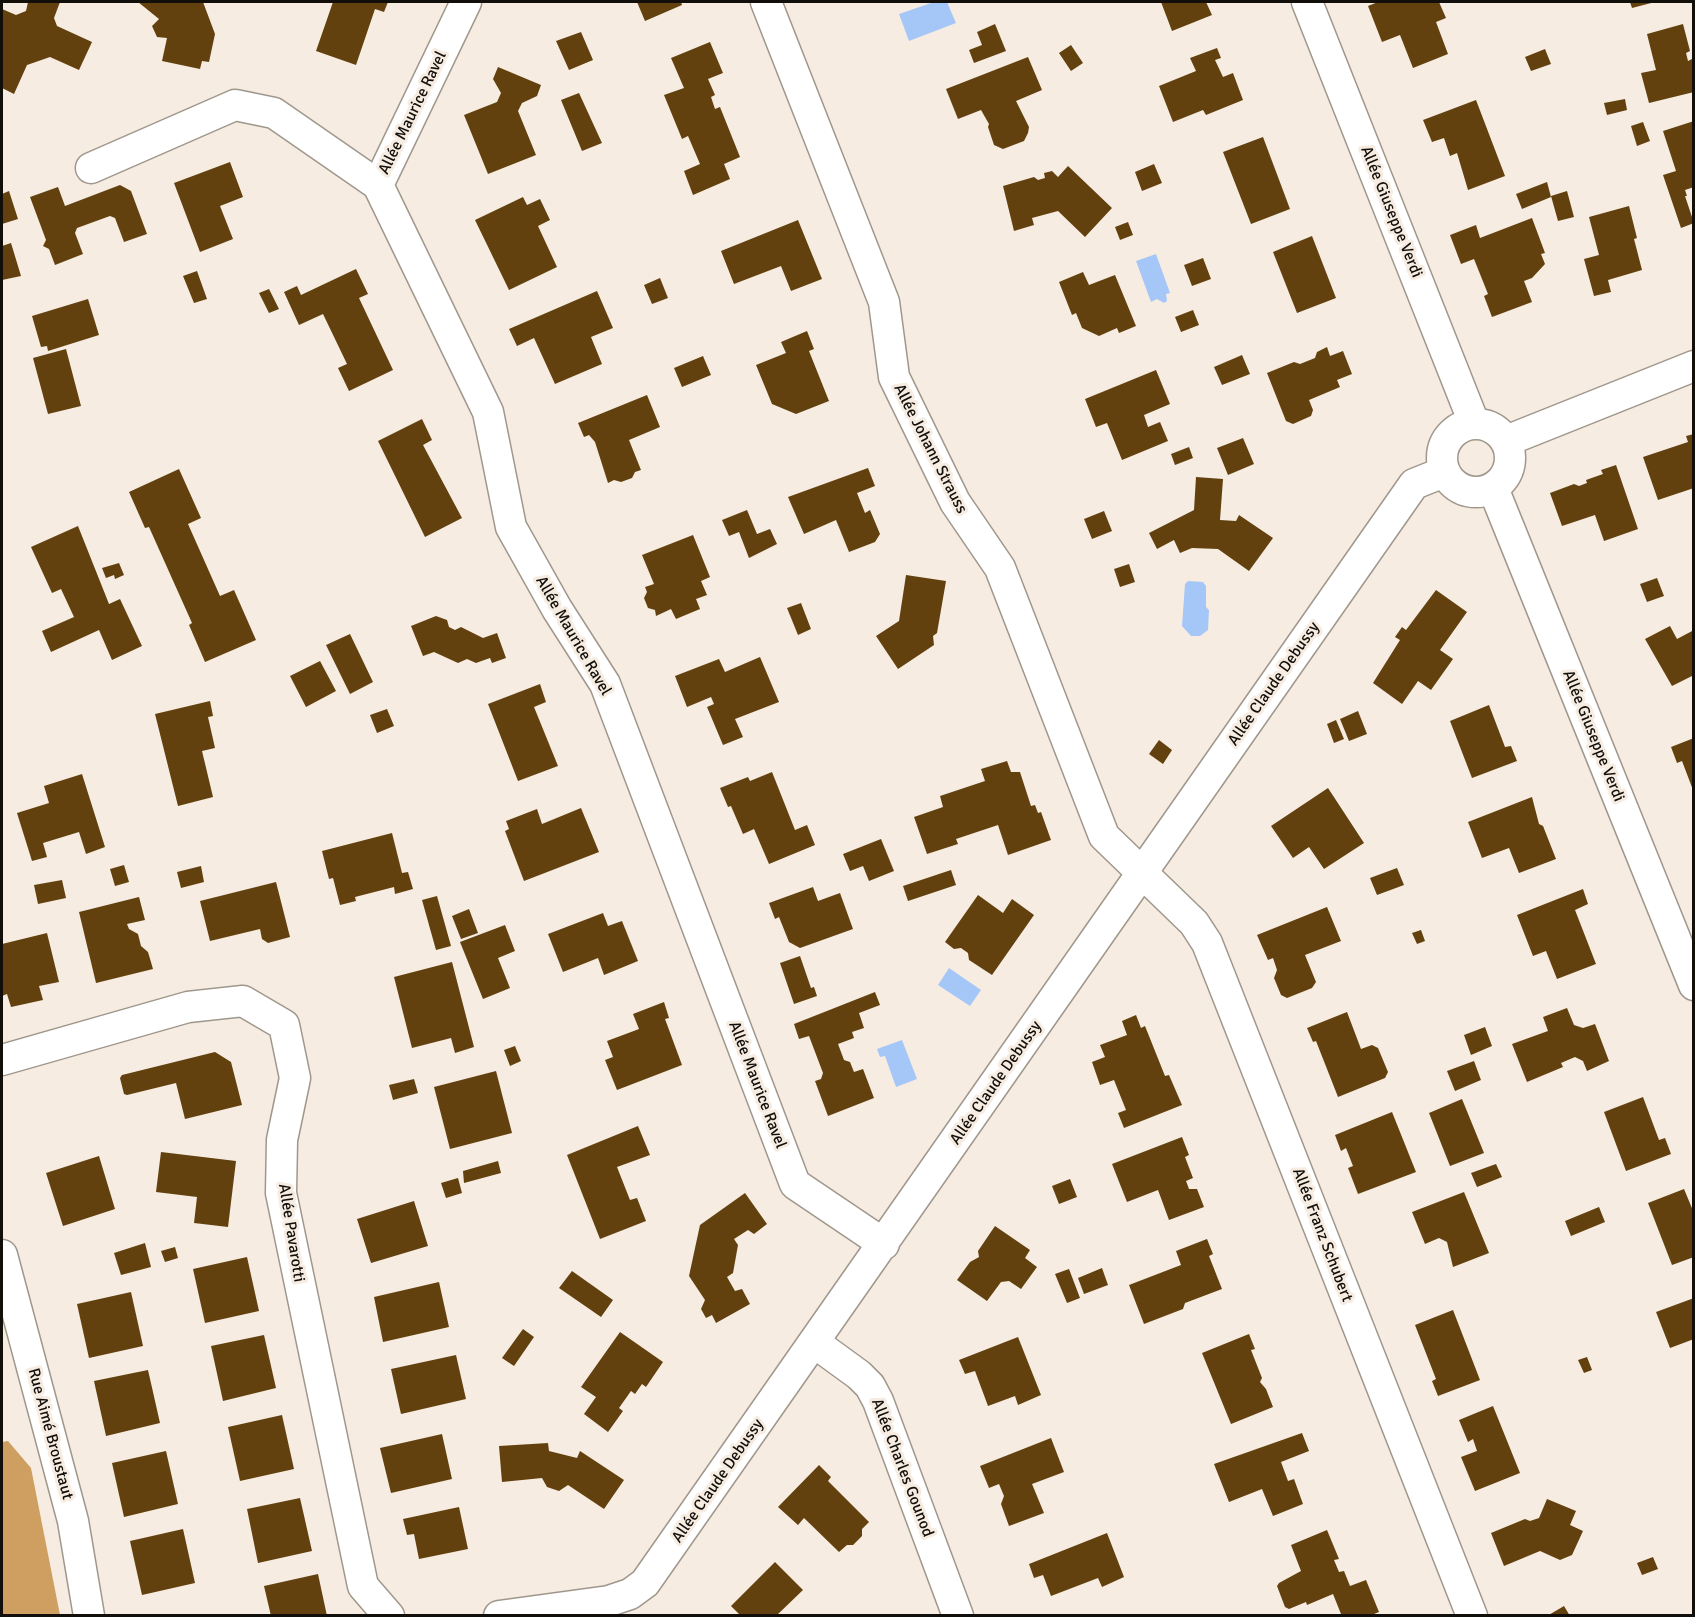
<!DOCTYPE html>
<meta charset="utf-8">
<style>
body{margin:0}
#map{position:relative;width:1695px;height:1617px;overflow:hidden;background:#f6ece1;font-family:Signika,sans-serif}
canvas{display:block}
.frame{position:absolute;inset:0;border:3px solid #120f0b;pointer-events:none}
</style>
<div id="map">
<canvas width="1695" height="1617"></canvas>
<div class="frame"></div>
</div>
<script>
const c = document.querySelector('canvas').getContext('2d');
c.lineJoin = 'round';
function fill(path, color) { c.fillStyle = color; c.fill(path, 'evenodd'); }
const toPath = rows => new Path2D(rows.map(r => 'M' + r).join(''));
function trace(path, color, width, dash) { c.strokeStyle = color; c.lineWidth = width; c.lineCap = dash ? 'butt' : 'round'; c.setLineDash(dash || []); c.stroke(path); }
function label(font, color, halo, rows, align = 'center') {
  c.font = font + ' Signika,sans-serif'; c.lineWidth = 6; c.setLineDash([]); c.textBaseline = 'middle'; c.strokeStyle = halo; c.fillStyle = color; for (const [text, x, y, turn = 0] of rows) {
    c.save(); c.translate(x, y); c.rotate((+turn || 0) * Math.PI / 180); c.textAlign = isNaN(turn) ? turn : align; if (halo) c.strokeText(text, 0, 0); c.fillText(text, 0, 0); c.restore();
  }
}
const forest = toPath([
 [8,1441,31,1468,60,1615,2,1615,2,1442]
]);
const water = toPath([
 [934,2,947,2,956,23,909,41,899,14],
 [1156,254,1170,293,1166,294,1167,301,1164,303,1157,299,1151,302,1136,261],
 [1188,581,1203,582,1206,586,1206,607,1209,610,1208,630,1200,636,1191,636,1182,626,1185,584],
 [949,968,981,990,970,1006,938,985],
 [902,1040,917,1079,896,1087,885,1056,880,1057,877,1049]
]);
const building = toPath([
 [28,2,60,2,54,18,57,26,92,42,79,70,50,57,27,65,14,94,2,88,2,9,16,15,26,11],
 [138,2,203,2,215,34,209,62,202,61,200,69,162,61,167,38,157,37,152,26,159,19],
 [333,2,388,2,384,12,375,9,356,65,316,51],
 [637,2,681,2,682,5,645,21],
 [1161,2,1206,2,1212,15,1172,31],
 [1378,2,1439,2,1446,18,1436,22,1448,54,1413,68,1400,35,1382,42,1368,6],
 [1630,2,1655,2,1632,8],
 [995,24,1006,51,974,63,969,50,982,45,977,32],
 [1683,24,1690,51,1686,53,1688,61,1694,58,1694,92,1649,103,1641,73,1656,70,1647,34],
 [581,32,593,60,569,70,556,41],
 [710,42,723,73,708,79,715,95,711,97,715,109,720,107,740,157,724,164,730,179,693,195,684,171,700,164,688,136,682,139,664,95,684,88,671,58],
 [1071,45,1083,63,1071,71,1059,53],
 [1217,48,1221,58,1215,60,1223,77,1233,73,1243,100,1206,115,1203,110,1173,122,1159,86,1196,71,1190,58],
 [1545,49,1551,64,1531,71,1525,57],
 [1028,57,1042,90,1016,101,1029,127,1028,133,1024,141,1003,149,994,145,988,127,989,124,981,110,958,119,946,89],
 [498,67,541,85,537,96,522,103,518,111,536,155,488,174,464,115,497,102,501,93,493,79],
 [579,93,602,143,582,151,561,100],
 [1625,99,1627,110,1607,115,1604,103],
 [1476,100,1505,176,1468,190,1457,153,1450,156,1444,138,1432,142,1423,120],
 [1694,121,1694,187,1685,190,1687,196,1685,196,1694,223,1681,228,1663,175,1676,171,1663,131],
 [1643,122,1650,141,1637,146,1631,126],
 [1263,137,1290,209,1251,224,1223,152],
 [230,162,243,197,220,206,233,239,200,252,174,183],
 [1154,164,1162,183,1142,191,1135,172],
 [1068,166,1112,208,1085,237,1058,211,1032,218,1034,225,1014,231,1003,186,1034,177,1038,180,1045,178,1044,173,1052,171,1058,177],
 [1547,182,1551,197,1522,209,1516,194],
 [120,185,131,191,147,234,124,242,115,218,110,216,77,228,75,233,83,254,55,265,49,249,43,246,46,240,30,197,58,187,65,206],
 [9,191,18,219,2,224,2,194],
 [1567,191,1574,217,1558,221,1551,196],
 [523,197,527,205,540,199,550,220,538,226,557,267,509,290,475,220],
 [1629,206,1637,238,1634,239,1642,270,1608,280,1611,292,1594,296,1584,259,1599,255,1589,217],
 [1532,218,1545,253,1541,254,1545,264,1532,278,1524,281,1532,302,1492,317,1484,296,1488,294,1474,259,1461,264,1450,235,1476,225,1480,238],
 [798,220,822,279,791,291,781,266,734,284,721,251],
 [1128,222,1133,235,1120,240,1115,227],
 [1312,236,1336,298,1297,313,1273,252],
 [11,243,21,276,2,280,2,246],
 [1203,258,1211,279,1192,286,1184,265],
 [356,269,368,294,359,298,393,370,349,391,338,368,347,364,323,314,299,325,284,292,297,286,301,295],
 [197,271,207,299,194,303,183,276],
 [1083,272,1089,285,1115,275,1136,326,1119,333,1117,328,1099,336,1082,328,1076,313,1072,315,1059,282],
 [660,278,668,298,652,304,644,285],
 [269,289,279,309,269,313,259,293],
 [597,291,613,328,591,337,602,364,555,384,534,338,517,346,509,329],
 [88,299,99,335,48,351,47,346,41,347,32,316],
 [1193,310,1199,325,1181,332,1175,317],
 [807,331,814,349,809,351,829,401,796,414,772,404,756,365,786,353,781,342],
 [1327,347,1330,356,1343,351,1352,374,1337,380,1340,387,1309,400,1313,410,1311,416,1293,424,1286,421,1267,373,1294,362,1300,364,1315,358,1317,352],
 [66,349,81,406,48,414,33,358],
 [1242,355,1250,374,1222,385,1214,367],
 [703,356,711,375,682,387,674,368],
 [1156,370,1170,404,1144,415,1148,427,1160,422,1168,441,1122,460,1107,423,1096,427,1085,399],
 [647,395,660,427,629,440,641,470,635,472,632,478,621,482,614,480,608,483,595,442,589,435,584,437,578,423],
 [422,419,432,440,423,445,462,518,425,537,378,441],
 [1694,434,1694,488,1658,500,1643,457,1688,442,1686,436],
 [1243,438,1254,464,1228,475,1217,448],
 [1189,447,1193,458,1175,465,1171,454],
 [1616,465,1638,529,1604,541,1595,515,1562,526,1550,493,1574,484,1579,486,1587,483,1586,480,1603,474,1601,470],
 [868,468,875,486,857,493,865,513,870,510,880,534,875,542,849,552,836,520,804,534,788,497],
 [179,469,201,518,188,524,220,596,234,590,256,640,205,662,189,625,192,623,149,527,145,528,129,492],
 [1196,477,1223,479,1220,520,1236,521,1239,515,1273,538,1249,571,1218,549,1192,548,1180,553,1174,540,1157,549,1149,533,1194,510],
 [747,510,757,534,770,529,777,544,749,558,739,532,729,536,722,520],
 [1104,511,1112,531,1092,539,1084,519],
 [78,526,109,604,120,599,142,646,112,660,99,630,51,652,42,631,74,617,61,589,52,593,31,547],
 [693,535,710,577,701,581,707,595,696,599,700,609,676,619,671,609,656,616,655,610,648,608,644,598,647,592,645,587,654,584,642,555],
 [119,563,124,575,115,579,114,575,106,578,102,568],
 [1129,564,1135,582,1120,587,1114,569],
 [906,575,946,581,937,633,933,636,934,645,898,669,876,636,899,621],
 [1657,578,1664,596,1647,602,1640,584],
 [1436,590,1467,612,1440,650,1453,659,1431,690,1418,681,1402,704,1373,683,1400,640,1395,637,1402,627,1406,630],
 [801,603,811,629,798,635,787,608],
 [436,616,447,620,449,627,455,630,461,627,483,638,497,633,506,658,492,663,490,658,476,663,467,659,458,663,434,652,423,656,411,626],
 [1670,626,1677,639,1694,630,1694,675,1672,686,1645,639],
 [350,634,373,682,350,694,326,645],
 [760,657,779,702,735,719,743,737,723,745,707,707,714,704,711,697,687,707,675,676,719,659,725,672],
 [320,661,336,691,306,707,290,676],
 [540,684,546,702,534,707,558,766,518,781,488,704],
 [210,701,213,716,208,717,215,748,202,751,213,797,178,806,155,714],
 [1489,705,1505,747,1511,746,1517,761,1472,778,1450,721],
 [387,709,394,726,377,733,370,715],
 [1358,711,1367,734,1349,741,1340,719],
 [1336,720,1344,739,1334,743,1327,724],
 [1694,738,1694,790,1693,790,1682,761,1677,763,1671,747],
 [1159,740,1172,750,1163,764,1149,754],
 [1007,761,1011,772,1020,772,1031,806,1035,805,1038,813,1041,812,1051,840,1008,855,998,825,956,839,958,844,927,854,914,817,943,807,940,796,985,781,981,769],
 [772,772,795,830,807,825,815,845,769,864,754,829,743,834,731,806,728,807,720,788,748,777,750,781],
 [82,774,105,847,86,854,79,832,43,843,47,857,32,861,17,813,49,803,44,786],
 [1328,788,1364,843,1324,869,1309,847,1293,858,1271,826],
 [1532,797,1539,824,1543,826,1556,859,1519,873,1509,848,1482,858,1468,822],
 [581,808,599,852,524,881,505,831,509,829,506,821,537,809,542,824],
 [392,833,402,873,408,872,413,889,395,894,394,887,355,897,356,901,340,905,333,878,329,879,322,851],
 [881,839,894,871,869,881,863,866,850,871,843,854],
 [124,865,129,882,115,886,110,869],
 [201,866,204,882,181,888,177,872],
 [1397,868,1404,885,1377,895,1370,878],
 [951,870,956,885,908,901,903,886],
 [62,880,66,898,38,904,34,885],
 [276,882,290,937,268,943,262,939,260,929,210,941,200,901],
 [813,887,818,901,840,893,853,929,800,948,789,942,779,917,775,919,769,903],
 [1583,889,1588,904,1575,910,1596,964,1557,979,1546,951,1533,956,1517,915],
 [978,895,1003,913,1012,899,1034,915,992,975,969,960,968,953,961,948,954,949,945,942],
 [437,896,451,946,436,950,422,900],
 [139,897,145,920,127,924,129,929,138,934,141,946,148,952,153,969,96,983,79,912],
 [1327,907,1341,941,1305,955,1316,982,1312,988,1287,998,1281,995,1274,978,1277,970,1273,958,1268,960,1257,935],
 [469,909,478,933,461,939,452,916],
 [603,913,608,926,622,921,638,961,604,975,598,958,563,972,548,934],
 [505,925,515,951,498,958,510,988,483,999,460,942],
 [1421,930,1425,941,1417,944,1412,933],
 [47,933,59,982,39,986,43,1000,11,1007,7,994,2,996,2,944],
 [800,956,811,988,814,987,817,996,794,1004,780,963],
 [452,962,474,1047,455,1053,451,1038,412,1048,394,977],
 [875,992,880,1005,859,1013,864,1028,852,1032,854,1038,838,1044,844,1060,850,1062,854,1072,863,1069,874,1098,828,1116,815,1081,821,1079,823,1073,809,1036,799,1039,794,1024],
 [664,1002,669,1018,665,1019,682,1065,617,1090,605,1060,613,1057,607,1041,639,1029,633,1014],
 [1567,1008,1574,1025,1583,1028,1595,1024,1609,1061,1587,1071,1583,1061,1575,1057,1561,1063,1563,1067,1527,1082,1512,1044,1548,1031,1543,1017],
 [1347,1012,1361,1049,1372,1045,1378,1048,1388,1072,1385,1078,1338,1097,1316,1041,1313,1042,1307,1028],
 [1136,1015,1141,1028,1145,1026,1165,1076,1169,1075,1182,1105,1124,1128,1118,1113,1126,1110,1114,1080,1100,1085,1092,1062,1105,1057,1100,1045,1127,1035,1122,1021],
 [1485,1027,1492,1046,1471,1055,1464,1035],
 [515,1046,521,1061,510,1066,504,1050],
 [215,1052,231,1062,242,1105,185,1119,176,1083,127,1095,124,1094,120,1078,122,1075],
 [1474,1061,1481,1080,1455,1091,1447,1071],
 [496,1071,512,1133,450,1149,434,1087],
 [414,1079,418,1093,393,1100,389,1085],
 [1643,1097,1659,1140,1665,1138,1671,1154,1626,1171,1604,1112],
 [1462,1099,1484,1153,1450,1166,1429,1113],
 [1392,1112,1416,1172,1358,1194,1348,1168,1353,1166,1346,1148,1341,1151,1335,1135],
 [638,1126,650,1155,617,1167,630,1200,637,1198,646,1221,600,1239,567,1155],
 [1182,1137,1189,1155,1185,1157,1193,1178,1186,1181,1189,1189,1197,1189,1204,1207,1169,1220,1158,1190,1127,1202,1112,1164],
 [161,1152,236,1161,228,1227,194,1223,197,1197,156,1192],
 [99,1156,115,1209,63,1226,46,1173],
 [498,1161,501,1173,464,1183,463,1171],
 [1496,1164,1502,1177,1477,1187,1471,1173],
 [458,1178,462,1193,446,1198,441,1183],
 [1070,1179,1077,1197,1059,1204,1052,1186],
 [1684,1189,1694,1213,1694,1257,1672,1265,1648,1203],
 [1464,1192,1489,1253,1453,1267,1447,1242,1439,1238,1425,1244,1412,1212],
 [745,1193,767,1224,754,1234,748,1230,734,1239,738,1245,733,1273,727,1277,735,1291,742,1289,750,1304,716,1323,712,1315,706,1318,701,1309,705,1300,689,1276,700,1225],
 [414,1201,428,1246,371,1263,357,1219],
 [1599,1207,1605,1222,1571,1236,1565,1221],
 [995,1226,1030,1250,1025,1258,1037,1267,1021,1289,1009,1281,1001,1282,987,1301,957,1280,970,1262,979,1257,978,1251],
 [1207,1239,1213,1254,1209,1256,1222,1289,1185,1303,1183,1309,1144,1324,1129,1285,1181,1265,1176,1251],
 [145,1243,151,1267,121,1275,114,1253],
 [175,1247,178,1258,165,1262,161,1251],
 [247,1257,259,1311,205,1323,193,1269],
 [1102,1268,1108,1285,1084,1294,1078,1278],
 [1069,1269,1080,1298,1067,1303,1055,1274],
 [572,1271,613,1300,601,1317,559,1288],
 [439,1282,449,1327,383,1342,374,1297],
 [131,1292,143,1346,89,1358,77,1304],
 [1694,1298,1694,1339,1670,1348,1656,1312],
 [1453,1310,1480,1380,1438,1396,1432,1381,1436,1379,1415,1325],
 [523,1329,534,1337,514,1366,502,1358],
 [620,1332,663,1362,646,1387,642,1384,635,1394,631,1391,619,1408,623,1411,608,1432,584,1414,596,1397,581,1387],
 [1249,1334,1255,1349,1251,1350,1262,1378,1260,1382,1266,1389,1273,1407,1231,1424,1202,1353],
 [264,1335,276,1388,223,1401,211,1346],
 [1018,1337,1041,1395,1018,1405,1015,1396,988,1406,975,1371,965,1374,959,1360],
 [456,1355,466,1399,401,1414,391,1369],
 [1587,1357,1592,1370,1584,1373,1578,1360],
 [148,1370,160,1423,106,1436,94,1381],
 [1493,1406,1520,1473,1475,1491,1461,1457,1477,1451,1473,1439,1468,1442,1459,1420],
 [282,1415,294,1469,240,1481,228,1427],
 [1302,1433,1309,1451,1281,1462,1288,1481,1294,1479,1303,1504,1273,1516,1262,1489,1229,1502,1214,1464],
 [442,1434,452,1479,391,1493,380,1448],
 [1051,1438,1064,1472,1032,1484,1044,1513,1009,1526,1001,1504,1004,1496,999,1484,989,1488,980,1466],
 [548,1443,549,1451,577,1458,580,1451,624,1480,604,1509,568,1485,559,1491,547,1487,542,1478,502,1482,499,1446],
 [166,1451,178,1504,124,1517,112,1463],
 [819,1465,831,1477,828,1481,869,1522,862,1529,862,1536,853,1545,847,1545,839,1552,804,1518,798,1525,778,1507],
 [300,1498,312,1551,258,1563,247,1509],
 [1547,1499,1576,1511,1570,1525,1583,1531,1572,1555,1560,1560,1540,1551,1504,1566,1491,1533,1525,1519,1530,1521,1539,1518],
 [459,1507,468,1549,419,1559,414,1534,407,1535,403,1519],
 [183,1529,195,1583,142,1595,130,1541],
 [1327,1530,1339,1559,1334,1560,1339,1572,1344,1571,1350,1586,1366,1580,1379,1612,1369,1616,1341,1614,1333,1594,1307,1605,1306,1602,1289,1609,1285,1607,1277,1586,1279,1583,1301,1571,1291,1545],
 [1107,1533,1124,1577,1102,1587,1098,1578,1051,1596,1043,1575,1034,1578,1029,1564],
 [1653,1557,1658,1569,1642,1575,1637,1563],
 [775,1562,803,1590,776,1616,741,1616,731,1606],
 [318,1574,327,1616,271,1616,264,1586],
 [1564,1606,1570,1616,1547,1616]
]);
const street = toPath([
 [466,2,378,185,488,412,511,527,557,609,605,684,795,1184,884,1244],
 [766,2,884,302,894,377,955,502,1000,568,1104,836,1194,923,1207,943,1472,1616],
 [1307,2,1474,423],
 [91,168,235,105,274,113,378,185],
 '1442 458a34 34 0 1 1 68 0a34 34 0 1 1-68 0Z',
 [1506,441,1694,366],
 [1493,488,1694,985],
 [2,1060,188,1007,243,1001,284,1025,295,1078,282,1140,281,1193,363,1586,389,1616],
 [2,1255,73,1521,89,1616],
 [815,1343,859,1375,870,1386,878,1401,958,1616],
 [499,1616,609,1601,630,1594,645,1583,1414,484,1444,472]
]);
const streetNames = [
 ["Allée Maurice Ravel",413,113,-64],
 ["Allée Giuseppe Verdi",1391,212,68],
 ["Allée Johann Strauss",930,449,63],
 ["Allée Maurice Ravel",573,636,60],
 ["Allée Claude Debussy",1274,684,-55],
 ["Allée Giuseppe Verdi",1593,736,68],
 ["Allée Claude Debussy",996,1083,-55],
 ["Allée Maurice Ravel",757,1085,69],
 ["Allée Pavarotti",291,1233,81],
 ["Allée Franz Schubert",1322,1235,69],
 ["Rue Aimé Broustaut",50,1434,75],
 ["Allée Charles Gounod",902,1468,69],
 ["Allée Claude Debussy",718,1481,-55]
];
fill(forest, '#ce9f61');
fill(water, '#a5c7f8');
fill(building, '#62410e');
trace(street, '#a0978c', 33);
trace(street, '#fff', 30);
label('16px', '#120f0b', '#f6ece1', streetNames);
</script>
